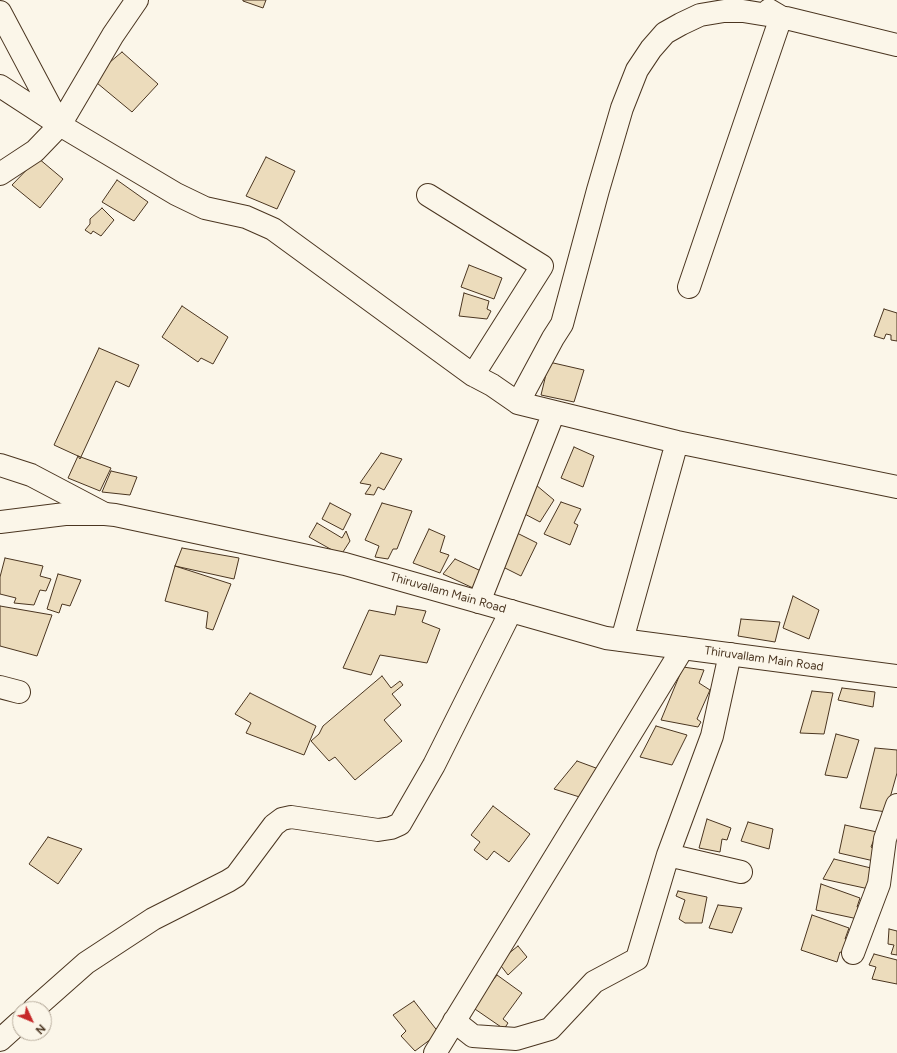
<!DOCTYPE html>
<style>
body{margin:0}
#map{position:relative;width:897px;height:1053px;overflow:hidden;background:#fbf6e9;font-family:Figtree,sans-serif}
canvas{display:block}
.north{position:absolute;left:12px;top:1001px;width:40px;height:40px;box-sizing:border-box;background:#fbf6e9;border:1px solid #b4a999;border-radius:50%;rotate:134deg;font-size:11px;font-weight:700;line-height:16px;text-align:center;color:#4a3520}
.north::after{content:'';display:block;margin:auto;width:14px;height:18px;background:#c62828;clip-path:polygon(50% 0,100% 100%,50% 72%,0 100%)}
</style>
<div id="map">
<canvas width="897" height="1053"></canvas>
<div class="north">N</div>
</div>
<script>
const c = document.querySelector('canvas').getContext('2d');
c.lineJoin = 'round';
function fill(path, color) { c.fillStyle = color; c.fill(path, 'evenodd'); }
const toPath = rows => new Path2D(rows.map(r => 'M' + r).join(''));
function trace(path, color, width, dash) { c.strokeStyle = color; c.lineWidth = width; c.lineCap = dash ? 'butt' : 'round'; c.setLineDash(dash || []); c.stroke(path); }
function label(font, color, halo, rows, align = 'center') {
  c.font = font + ' Figtree,sans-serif'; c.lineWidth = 3; c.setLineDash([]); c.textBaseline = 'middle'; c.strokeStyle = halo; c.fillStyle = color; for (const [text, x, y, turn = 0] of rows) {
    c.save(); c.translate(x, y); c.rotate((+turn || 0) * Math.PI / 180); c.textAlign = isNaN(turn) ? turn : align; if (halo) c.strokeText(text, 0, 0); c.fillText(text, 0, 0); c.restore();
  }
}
const building = toPath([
 [243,0,266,0,263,8,243,1,243,0],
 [122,52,158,84,132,112,91,78,122,52],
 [266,157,295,171,277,209,246,196,266,157],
 [38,158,63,179,40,208,12,185,38,158],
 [117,180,148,202,134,221,102,202,117,180],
 [102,208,114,220,101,236,93,231,91,234,85,230,90,224,90,219,102,208],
 [469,265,502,278,494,299,461,287,469,265],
 [464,293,489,301,487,309,491,311,487,319,459,316,464,293],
 [182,306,228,337,213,364,201,358,198,362,162,337,182,306],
 [884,309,897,313,897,341,891,340,891,335,886,334,884,339,874,336,884,309],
 [99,348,139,365,129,387,116,381,80,459,78,456,54,445,99,348],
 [549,362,584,370,574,402,541,395,549,362],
 [574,447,594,456,583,487,561,478,574,447],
 [381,453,402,459,384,490,378,487,374,495,365,494,371,485,360,483,381,453],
 [78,456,111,468,100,491,68,478,78,456],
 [111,471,137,477,130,495,102,492,111,471],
 [536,485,554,500,540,522,519,511,536,485],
 [561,502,581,509,574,523,578,525,570,545,544,534,561,502],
 [330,503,351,514,343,530,322,519,330,503],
 [382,503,412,511,397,549,393,549,388,559,375,557,379,546,365,540,382,503],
 [317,523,342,538,346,531,350,541,341,555,309,537,317,523],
 [429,529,445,536,440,552,449,555,440,573,413,563,429,529],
 [517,533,537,543,521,576,501,566,517,533],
 [182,548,239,558,234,579,175,566,182,548],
 [5,558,43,566,40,576,51,579,46,591,40,590,34,605,14,603,16,598,0,594,0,577,5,558],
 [455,559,481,571,473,588,443,574,455,559],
 [175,566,231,584,213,630,206,628,208,612,165,601,175,566],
 [58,574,81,580,70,606,62,604,59,613,47,609,58,574],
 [793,596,819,610,809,639,783,628,793,596],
 [0,606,52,615,37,656,0,646,0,606],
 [397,606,426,611,422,622,440,629,427,663,380,655,371,675,343,668,369,610,395,615,397,606],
 [741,619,780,622,775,642,738,636,741,619],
 [683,667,704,670,699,683,710,690,697,719,701,722,698,727,661,720,683,667],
 [382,676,391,688,400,681,403,685,392,694,401,705,384,720,402,741,355,780,335,757,329,761,311,741,319,734,323,726,382,676],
 [842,688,875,692,873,707,838,700,842,688],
 [812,691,833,693,824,734,800,733,812,691],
 [250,693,316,726,304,755,246,733,251,723,235,714,250,693],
 [656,726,687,735,672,765,640,757,656,726],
 [836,734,859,740,847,778,825,775,836,734],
 [875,748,897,750,897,773,886,812,860,808,875,748],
 [577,761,604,771,586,799,554,789,577,761],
 [493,806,530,834,509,862,494,851,487,860,474,850,480,842,471,835,493,806],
 [707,819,731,828,727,840,722,839,720,852,699,848,707,819],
 [748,822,773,829,769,849,741,841,748,822],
 [845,825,877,832,871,847,878,852,874,861,839,853,845,825],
 [48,837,82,849,58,884,29,864,48,837],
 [834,859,875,869,869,889,823,879,834,859],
 [821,884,860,898,857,907,862,908,858,919,816,910,821,884],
 [678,891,707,897,702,923,685,923,679,919,685,900,676,896,678,891],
 [718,905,742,908,732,933,709,928,718,905],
 [812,915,849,928,845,939,851,939,847,954,840,952,837,962,801,950,812,915],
 [889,929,897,931,897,955,891,954,894,945,888,944,889,929],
 [518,946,527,957,508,975,498,962,518,946],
 [874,954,897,960,897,984,872,979,876,967,869,965,874,954],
 [497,975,522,993,503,1019,508,1023,504,1029,472,1007,497,975],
 [414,1001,439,1033,415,1051,401,1036,406,1031,393,1015,414,1001]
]);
const minor = toPath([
 [0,12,60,125,35,151,0,174],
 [0,86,60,125,176,194,205,208,246,217,273,229,473,375,492,385,518,403,553,338,562,324,598,190,622,108,637,70,651,49,665,33,681,24,700,15,724,11,743,11,786,18,897,45],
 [60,125,113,35,137,0],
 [428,195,542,266,473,375],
 [689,287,781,17,769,10],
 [518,403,677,442,897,487],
 [0,465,31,475,105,514],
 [479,602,554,412],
 [622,640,677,442],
 [0,687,19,692],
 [668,855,741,872],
 [853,953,879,884,885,839,897,805],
 [34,1009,86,963,153,919,228,881,236,876,274,825,282,819,291,817,378,830,391,828,400,824,434,765,511,611],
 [454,1021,473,1036,516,1039,550,1029,594,982,637,959,668,855,712,736,730,654],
 [0,1040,20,1022],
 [435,1053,683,648]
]);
const major = toPath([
 [0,522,65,514,105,514,115,515,345,564,606,638,897,676]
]);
const streetNames = [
 ["Thiruvallam Main Road",448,593,16],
 ["Thiruvallam Main Road",764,659,8]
];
fill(building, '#ecdcbc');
trace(building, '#4a3520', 1);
trace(minor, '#4a3520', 24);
trace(major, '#4a3520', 24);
trace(minor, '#fbf6e9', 22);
trace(major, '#fbf6e9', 22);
label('12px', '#4a3520', '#fbf6e9', streetNames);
</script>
